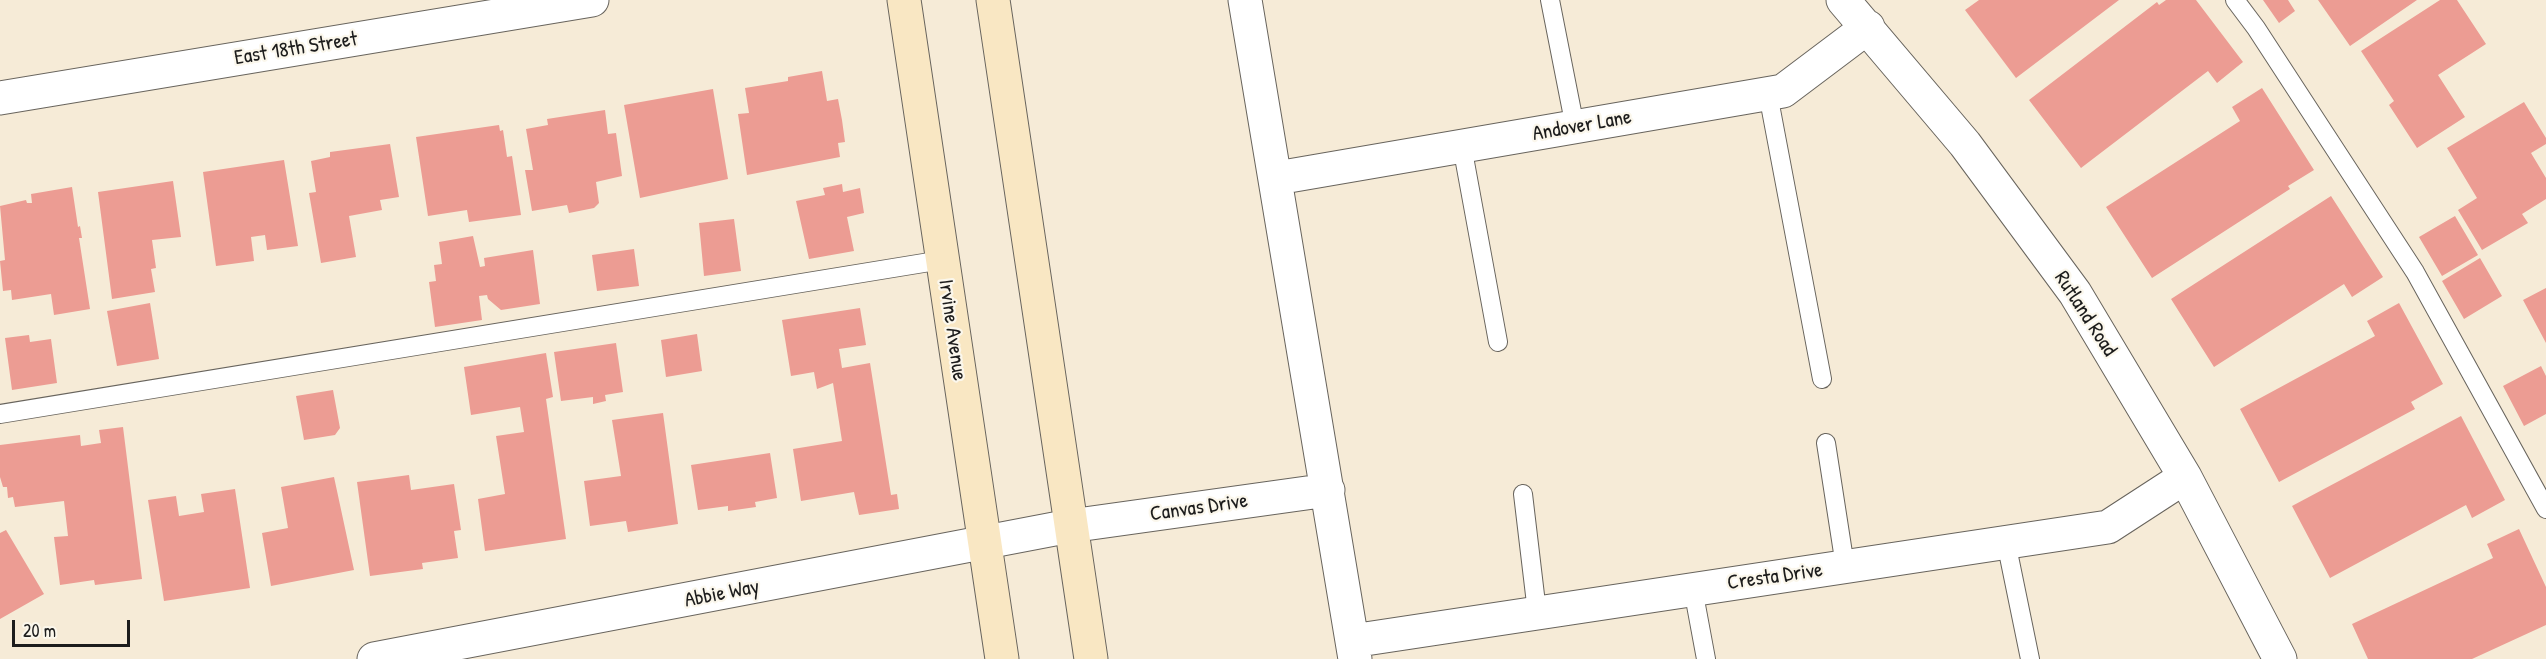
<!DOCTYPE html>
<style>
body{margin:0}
#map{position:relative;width:2546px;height:659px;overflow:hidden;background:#f6ebd7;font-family:"Patrick Hand",sans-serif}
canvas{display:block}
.scale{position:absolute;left:12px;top:620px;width:118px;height:27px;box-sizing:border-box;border:3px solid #1c1c1c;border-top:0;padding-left:8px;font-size:18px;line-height:21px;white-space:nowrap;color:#1c1c1c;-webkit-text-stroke:4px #fbf7ec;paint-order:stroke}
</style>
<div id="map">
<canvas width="2546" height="659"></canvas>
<div class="scale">20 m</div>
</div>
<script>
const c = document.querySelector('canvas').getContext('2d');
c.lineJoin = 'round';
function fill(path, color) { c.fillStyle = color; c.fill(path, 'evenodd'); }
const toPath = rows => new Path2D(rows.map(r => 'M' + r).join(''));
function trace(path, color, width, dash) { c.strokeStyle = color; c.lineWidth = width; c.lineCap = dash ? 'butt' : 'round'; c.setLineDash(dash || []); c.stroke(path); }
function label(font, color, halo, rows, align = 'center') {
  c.font = font + ' "Patrick Hand",sans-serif'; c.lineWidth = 4.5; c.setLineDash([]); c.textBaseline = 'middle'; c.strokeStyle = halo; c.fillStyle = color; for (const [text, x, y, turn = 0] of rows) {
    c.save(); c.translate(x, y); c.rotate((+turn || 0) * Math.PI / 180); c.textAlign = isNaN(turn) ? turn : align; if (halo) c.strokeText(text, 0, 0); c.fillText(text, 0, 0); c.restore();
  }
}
const building = toPath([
 [1979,0,2119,0,2016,78,1965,10],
 [2166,0,2196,0,2243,62,2217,83,2208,71,2081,168,2029,100,2157,2,2159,5],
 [2263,0,2288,0,2295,11,2279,23],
 [2318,0,2417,0,2350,46],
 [2440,0,2457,0,2486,44,2438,75,2465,117,2417,148,2389,105,2394,101,2361,51],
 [822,71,827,101,838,99,842,120,845,142,838,143,840,157,747,175,738,114,749,113,745,88,788,81,788,77],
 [2262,88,2314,170,2288,186,2290,189,2152,278,2106,207,2240,121,2232,107],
 [713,89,728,179,640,198,624,105],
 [2524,102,2546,138,2546,144,2531,153,2546,178,2546,199,2522,214,2528,223,2482,250,2458,210,2477,198,2447,148],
 [605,110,608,134,616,133,622,176,596,182,599,203,594,208,569,213,567,205,532,211,525,170,533,170,526,129,548,125,547,119],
 [499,125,500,131,503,130,507,157,512,156,521,215,469,222,467,210,428,216,416,137],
 [390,144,399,197,380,200,382,210,349,216,356,257,321,263,309,193,316,192,311,161,330,157,330,152],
 [284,160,298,246,267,250,265,235,251,237,254,261,216,266,203,172],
 [173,181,181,237,152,240,156,268,151,269,155,292,112,299,98,192],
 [842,184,843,192,860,188,864,213,847,217,854,251,809,259,796,201,825,195,823,188],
 [72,187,78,227,80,226,82,238,79,238,90,309,54,315,51,294,12,300,11,290,3,291,0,261,5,260,0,206,26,200,27,203,32,203,31,194],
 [2331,196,2383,277,2352,297,2344,284,2214,367,2171,299],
 [2455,216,2478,255,2442,276,2419,237],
 [734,219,741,271,704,276,699,223],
 [473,236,480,267,485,266,484,258,533,250,540,304,501,310,488,299,487,295,479,296,482,320,435,327,429,282,436,281,434,265,442,264,439,242],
 [634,249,639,286,597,291,592,255],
 [2480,258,2502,296,2464,319,2442,281],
 [2546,288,2546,343,2523,300],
 [150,303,159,359,117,366,107,311],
 [2399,303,2443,384,2411,402,2415,409,2279,482,2240,409,2375,336,2367,321],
 [860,308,866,345,839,349,842,368,870,363,891,495,897,494,899,509,859,515,854,492,801,501,793,449,842,441,833,383,817,389,814,372,791,376,782,320],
 [697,334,702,371,666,377,661,340],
 [29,335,30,342,51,339,57,383,12,390,5,338],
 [616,343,623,392,605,395,606,401,593,404,593,397,561,401,554,352],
 [546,353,553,397,546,399,566,539,485,551,478,499,505,494,496,436,524,432,520,407,471,415,464,367],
 [2541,366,2546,376,2546,414,2524,426,2503,386],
 [333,390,340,428,335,435,304,440,296,396],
 [663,413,678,524,628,532,626,521,590,526,584,481,621,476,612,420],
 [2461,416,2505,500,2472,518,2466,505,2330,578,2292,506],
 [123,427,142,579,95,585,94,580,60,585,54,537,68,536,64,501,15,507,13,497,8,498,7,487,3,487,0,477,0,445,80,435,81,446,101,443,99,430],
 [770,453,777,498,755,502,756,507,728,511,728,506,698,510,691,465],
 [409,475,411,490,454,484,461,530,454,531,458,558,422,563,423,569,370,576,357,482],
 [334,477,354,570,271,586,262,533,288,528,281,487],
 [235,489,250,588,164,601,148,500,176,496,179,516,204,512,201,494],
 [2519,529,2546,587,2546,625,2472,659,2368,659,2352,624,2493,558,2487,544],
 [6,530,44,594,0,619,0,533]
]);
const service = toPath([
 [1550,0,1575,127],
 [2235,0,2256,28,2415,272,2546,509],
 [1768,94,1822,379],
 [1462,146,1498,342],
 [0,414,942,260],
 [1826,443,1845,566],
 [1523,494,1537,612],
 [2006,542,2030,659],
 [1693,589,1706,659]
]);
const minor = toPath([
 [1245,0,1355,659],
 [1843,0,1965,144,2075,293,2185,477,2280,659],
 [0,98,592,0],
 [1277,178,1783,91,1868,27],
 [1352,641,2108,527,2185,477],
 [374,659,1070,526,1328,490]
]);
const secondary = toPath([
 [904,0,1002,659],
 [993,0,1091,659]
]);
const streetNames = [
 ["East 18th Street",296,49,-9],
 ["Andover Lane",1582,126,-10],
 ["Rutland Road",2085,314,57],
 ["Irvine Avenue",952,330,82],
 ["Canvas Drive",1199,508,-8],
 ["Cresta Drive",1775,577,-8],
 ["Abbie Way",722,594,-11]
];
fill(building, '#ec9c93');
trace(service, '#68645d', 20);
trace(minor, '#68645d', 35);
trace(secondary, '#68645d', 35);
trace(service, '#fff', 18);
trace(minor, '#fff', 33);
trace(secondary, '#f9e7c3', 33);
label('21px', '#1c1c1c', '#fbf7ec', streetNames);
</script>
